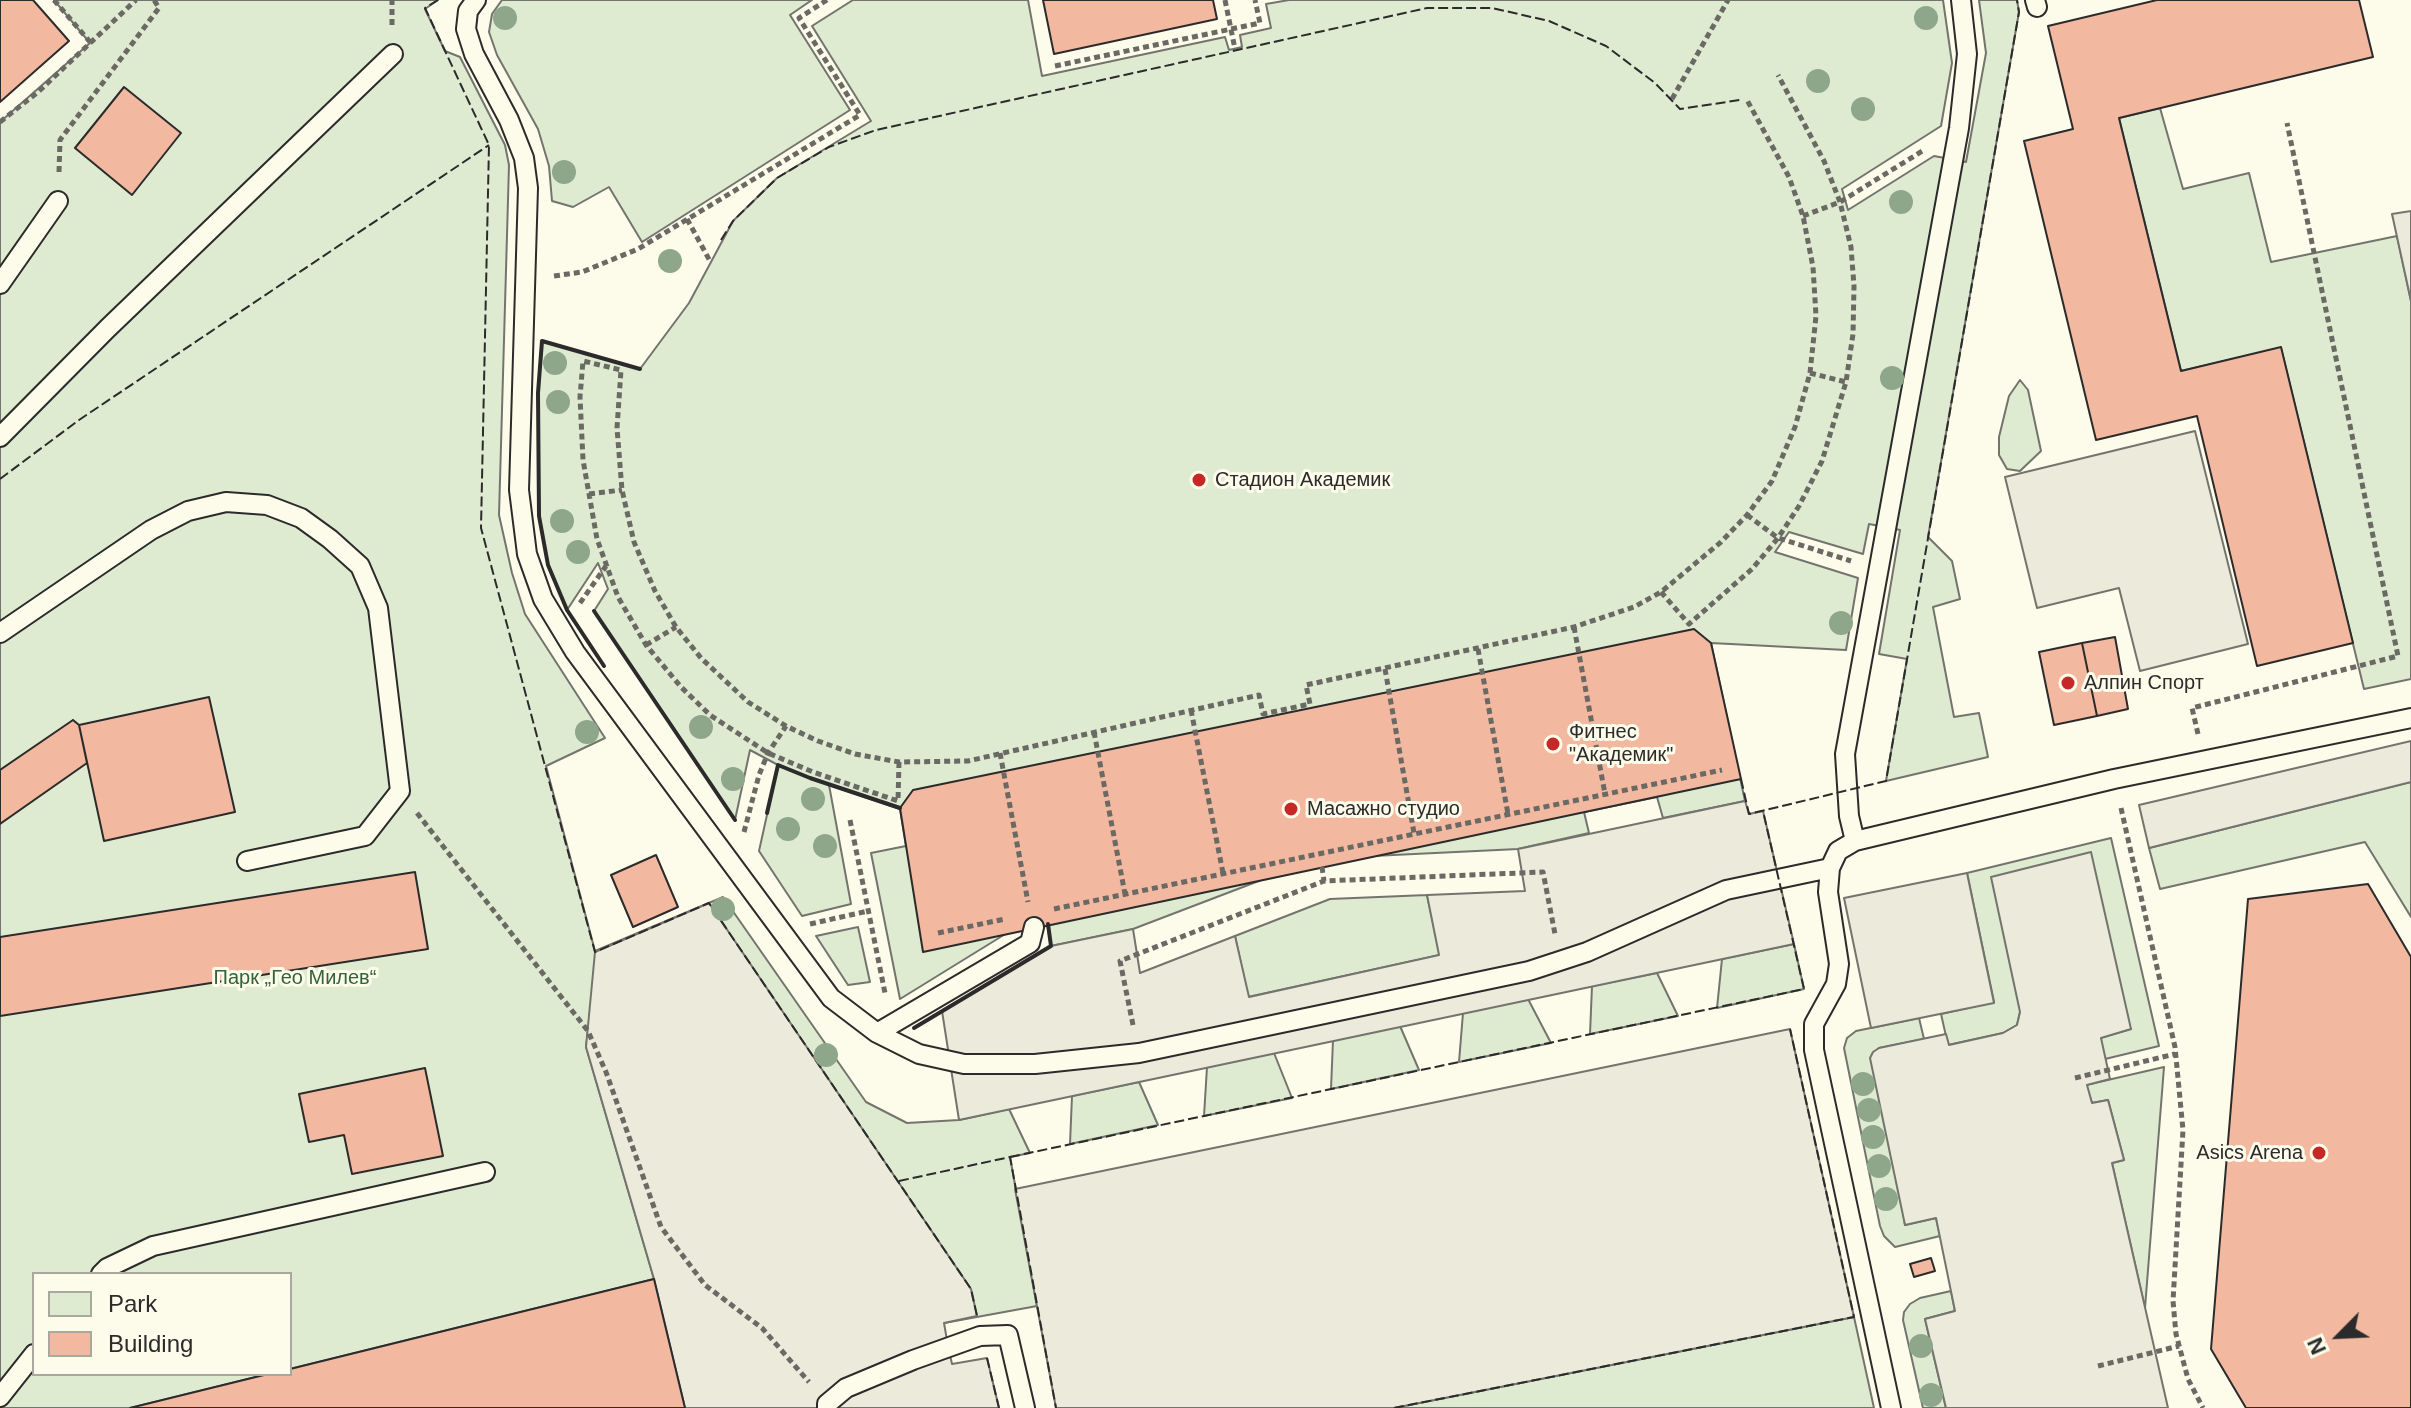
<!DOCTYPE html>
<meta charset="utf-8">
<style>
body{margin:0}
#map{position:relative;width:2411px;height:1408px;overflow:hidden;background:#fdfbea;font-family:Helvetica,sans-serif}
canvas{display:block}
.legend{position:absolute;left:32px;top:1272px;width:260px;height:104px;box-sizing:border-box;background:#fdfbea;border:2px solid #a9a89e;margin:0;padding:10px 14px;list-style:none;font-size:24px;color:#2b2b2b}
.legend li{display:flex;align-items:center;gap:16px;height:40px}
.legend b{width:40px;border:2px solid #a9a89e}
.north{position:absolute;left:2299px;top:1296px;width:80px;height:80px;-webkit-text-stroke:6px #fdfbea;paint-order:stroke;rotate:246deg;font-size:22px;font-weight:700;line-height:32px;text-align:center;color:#2b2b2b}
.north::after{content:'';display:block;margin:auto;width:28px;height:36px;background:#2b2b2b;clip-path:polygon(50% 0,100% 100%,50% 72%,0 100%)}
</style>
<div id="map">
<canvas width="2411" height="1408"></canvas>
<ul class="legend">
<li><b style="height:22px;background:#deebd1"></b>Park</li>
<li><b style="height:22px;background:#f2b8a0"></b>Building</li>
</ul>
<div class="north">N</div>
</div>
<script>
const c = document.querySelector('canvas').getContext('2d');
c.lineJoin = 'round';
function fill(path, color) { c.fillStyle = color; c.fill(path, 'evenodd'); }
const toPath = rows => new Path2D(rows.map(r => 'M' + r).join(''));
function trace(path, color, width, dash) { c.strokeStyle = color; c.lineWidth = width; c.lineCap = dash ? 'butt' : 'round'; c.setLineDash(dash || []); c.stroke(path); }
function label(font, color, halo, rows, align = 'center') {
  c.font = font + ' Helvetica,sans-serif'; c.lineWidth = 6; c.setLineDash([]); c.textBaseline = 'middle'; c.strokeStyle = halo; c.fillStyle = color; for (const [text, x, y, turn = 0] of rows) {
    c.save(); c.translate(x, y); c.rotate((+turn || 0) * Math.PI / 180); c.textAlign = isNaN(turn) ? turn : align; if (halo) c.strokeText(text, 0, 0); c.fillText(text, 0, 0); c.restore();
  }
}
const green = toPath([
 [54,0,438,0,425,9,445,51,460,57,505,145,509,165,499,515,512,573,525,614,605,738,546,766,595,951,723,897,866,1102,907,1123,959,1120,1009,1109,1030,1153,1010,1157,1037,1306,944,1323,589,1021,586,1047,654,1279,290,1369,290,1274,34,1274,34,1374,268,1374,130,1408,0,1408,0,122,90,43,54,0],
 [502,0,812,0,790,15,850,110,642,242,609,187,573,207,552,201,549,166,538,129,497,55,489,32,492,14,502,0],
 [853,0,1028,0,1042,76,1225,37,1229,50,1242,47,1240,35,1271,28,1266,4,1289,0,1943,0,1952,63,1941,126,1842,189,1848,210,1934,156,1966,162,1986,53,1979,0,2017,0,2019,12,1928,537,1952,561,1960,599,1933,607,1954,717,1979,713,1988,757,1886,781,1907,659,1879,654,1900,530,1869,524,1863,554,1789,532,1775,552,1858,578,1846,650,1711,643,1745,801,1663,818,1657,797,1584,812,1589,833,1518,849,1373,856,1264,879,1133,929,1051,946,1047,924,1007,933,900,999,871,853,906,846,900,809,829,785,851,904,802,916,759,851,778,765,750,750,735,820,594,611,608,589,598,563,567,610,548,565,539,516,538,393,542,341,640,369,689,303,733,221,777,178,871,121,812,26,853,0],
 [2160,108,2183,189,2249,173,2271,262,2397,236,2411,301,2411,679,2364,689,2281,348,2181,371,2119,118,2160,108],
 [2020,380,2028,390,2041,451,2020,471,2007,469,1999,455,1999,437,2009,396,2020,380],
 [2411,782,2411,917,2365,842,2160,889,2149,848,2411,782],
 [2111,838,2159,1046,2105,1059,2100,1038,2131,1029,2020,1012,2017,1025,2003,1033,1948,1045,1941,1014,1994,1002,1967,873,2111,838],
 [1427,895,1440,955,1248,997,1235,936,1330,899,1427,895],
 [858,927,870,982,848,985,816,936,858,927],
 [1794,944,1804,989,1717,1008,1722,959,1794,944],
 [1657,973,1678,1016,1590,1034,1592,986,1657,973],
 [1528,999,1551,1043,1459,1062,1463,1013,1528,999],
 [1919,1018,1924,1039,1879,1048,1905,1225,1936,1218,1940,1236,1895,1247,1884,1236,1880,1226,1844,1048,1847,1038,1856,1031,1919,1018],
 [1400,1026,1419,1070,1331,1089,1333,1040,1400,1026],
 [1274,1053,1292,1098,1204,1116,1207,1067,1274,1053],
 [2164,1067,2145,1308,2112,1163,2124,1160,2108,1100,2092,1103,2086,1085,2164,1067],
 [1139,1082,1158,1125,1070,1144,1072,1096,1139,1082],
 [1951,1291,1955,1311,1925,1319,1946,1408,1923,1408,1903,1320,1904,1312,1910,1304,1920,1298,1951,1291],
 [1854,1317,1874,1408,1394,1408,1854,1317]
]);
const parking = toPath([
 [2411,211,2411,301,2392,214,2411,211],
 [2195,431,2248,644,2140,671,2119,588,2037,608,2005,477,2195,431],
 [2411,741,2411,782,2149,848,2139,805,2411,741],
 [1745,801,1749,814,1763,811,1794,944,959,1120,942,1011,1051,946,1133,929,1140,973,1235,936,1249,997,1439,955,1427,895,1525,891,1518,849,1745,801],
 [2091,852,2131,1029,2101,1038,2110,1079,2087,1085,2092,1103,2108,1100,2124,1160,2112,1163,2168,1408,1946,1408,1925,1319,1955,1311,1936,1218,1905,1225,1870,1058,1873,1052,1879,1048,1946,1034,1949,1045,2003,1033,2017,1025,2020,1012,1991,877,2091,852],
 [1967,873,1994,1003,1871,1028,1844,898,1967,873],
 [709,903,971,1289,977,1316,944,1323,948,1346,952,1364,987,1358,999,1408,685,1408,654,1279,586,1047,595,952,709,903],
 [1790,1029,1854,1317,1394,1408,1056,1408,1015,1189,1790,1029]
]);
const building = toPath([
 [0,0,33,0,69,41,0,102,0,0],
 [1043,0,1213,0,1217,19,1054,54,1043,0],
 [2157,0,2359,0,2373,57,2119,118,2181,371,2281,347,2353,643,2257,666,2197,416,2096,440,2024,141,2073,129,2048,26,2157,0],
 [124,87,181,133,132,195,75,148,124,87],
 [1694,629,1711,643,1741,779,923,952,900,808,913,790,1694,629],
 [2115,637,2128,709,2097,716,2082,643,2115,637],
 [2082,643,2097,716,2054,725,2039,652,2082,643],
 [209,697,235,812,104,841,79,725,209,697],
 [73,720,79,725,87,763,0,824,0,770,73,720],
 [656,855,678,907,633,927,611,875,656,855],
 [415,872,428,949,0,1016,0,937,415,872],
 [2368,884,2411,957,2411,1408,2246,1408,2211,1349,2248,899,2368,884],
 [425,1068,443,1156,352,1174,344,1135,309,1142,299,1094,425,1068],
 [1931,1258,1935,1271,1914,1277,1910,1264,1931,1258],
 [654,1279,685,1408,130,1408,268,1374,290,1374,290,1369,654,1279]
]);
const path = toPath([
 [54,0,90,42],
 [1225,0,1235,49],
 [392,25,392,0],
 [1055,66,1260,23,1255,0],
 [1672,99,1728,0],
 [0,122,38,92,136,0],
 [59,172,60,140,159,8,154,0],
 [1803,216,1840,202,1924,150],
 [687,219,710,261],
 [554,276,582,272,638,249,860,115,799,18,827,0],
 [1810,373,1846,382],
 [589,494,622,490],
 [1747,515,1778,538,1851,561],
 [1661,592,1689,624,1752,569,1778,538,1799,506,1822,461,1846,382,1853,334,1854,286,1851,247,1840,202,1824,161,1778,75],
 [580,603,606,566],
 [1574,627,1605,794],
 [646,645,676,627],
 [1478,649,1508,814],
 [1385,669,1414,833],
 [1191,710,1223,873],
 [1094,732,1125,894],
 [2198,734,2192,708,2398,656,2287,123],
 [1000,753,1028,902],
 [899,762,898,801,813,772,768,753,710,715,681,687,646,645,618,597,597,539,583,460,580,397,583,361,621,370,617,428,622,490,634,542,655,591,676,627,701,658,748,702,786,726,818,741,855,754,899,762,968,761,1259,695,1263,714,1310,704,1306,685,1574,627,1634,607,1661,592,1721,542,1747,515,1772,481,1795,427,1810,373,1816,316,1813,267,1803,216,1789,177,1747,100],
 [2121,808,2175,1047,2183,1130,2173,1301,2176,1334,2188,1379,2203,1408],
 [417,813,588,1031,606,1072,661,1227,705,1285,762,1328,809,1382],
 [850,820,885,993],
 [744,832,759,775,768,753,786,726],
 [1322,867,1324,881],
 [1054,909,1722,770],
 [810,924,868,911],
 [938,933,1005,919],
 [1133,1025,1120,961,1324,881,1543,872,1555,934],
 [2075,1078,2175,1054],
 [2098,1366,2179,1346]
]);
const lane = toPath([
 [476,0,468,11,466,29,474,54,509,120,524,158,528,188,519,490,527,554,543,599,575,652,831,998,877,1033,919,1054,964,1064,1035,1064,1139,1053,1529,971,1587,952,1726,890,1830,868],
 [2035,0,2037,7],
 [0,284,58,201],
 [0,437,108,328,393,54],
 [0,633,151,530,188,511,226,502,267,505,301,518,330,539,360,566,378,608,400,791,365,836,247,861],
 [1855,841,1849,816,1845,754,1959,128,1967,54,1961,0],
 [877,1033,1030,943,1034,927],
 [101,1274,107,1268,153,1246,485,1172],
 [0,1397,34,1354],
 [827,1408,827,1404,846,1388,913,1360,980,1336,1008,1335,1025,1408],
 [1891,1408,1814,1050,1814,1024,1836,984,1839,964,1828,892,1830,868,1838,851,1855,841,2114,779,2411,718]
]);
const fence = toPath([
 [438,0,425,8,489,145,481,528,595,952,709,903,971,1289,977,1316],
 [721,240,733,221,777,178,829,147,876,130,1427,8,1492,8,1549,21,1606,46,1655,83,1680,109,1740,100],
 [0,479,79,420,489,145],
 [1741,779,1749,814,1886,781,2019,12,2017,0],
 [1010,1157,1804,989,1763,811],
 [899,1181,1010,1157,1056,1408],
 [987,1358,999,1408],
 [1394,1408,1854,1317,1790,1029]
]);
const wall = toPath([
 [594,611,735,820],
 [604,666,567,610,548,565,539,516,538,393,542,341,640,369],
 [767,813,778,765,810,778,900,808],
 [914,1028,1051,946,1048,924]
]);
const trees = [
 [505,18],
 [1926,18],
 [1818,81],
 [1863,109],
 [564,172],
 [1901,202],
 [670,261],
 [555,363],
 [1892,378],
 [558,402],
 [562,521],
 [578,552],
 [1841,623],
 [701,727],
 [587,732],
 [733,779],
 [813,799],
 [788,829],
 [825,846],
 [723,909],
 [826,1055],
 [1863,1084],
 [1869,1110],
 [1873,1137],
 [1879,1166],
 [1886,1199],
 [1921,1346],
 [1931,1395]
];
const markers = [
 [1199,480,8,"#c62828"],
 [2068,683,8,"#c62828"],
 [1553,744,8,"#c62828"],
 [1291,809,8,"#c62828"],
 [2319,1153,8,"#c62828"]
];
const poiNames = [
 ["Стадион Академик",1215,480],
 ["Алпин Спорт",2084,683],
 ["Фитнес",1569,732],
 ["\"Академик\"",1569,755],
 ["Масажно студио",1307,809],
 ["Asics Arena",2303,1153,"right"]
];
const parkNames = [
 ["Парк „Гео Милев“",295,978]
];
fill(green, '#deebd1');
trace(green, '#74746e', 2);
fill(parking, '#eceadb');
trace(parking, '#74746e', 2);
fill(building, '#f2b8a0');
trace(building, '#2b2b2b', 2);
trace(lane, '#2b2b2b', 22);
trace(path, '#6a6964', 5, [6, 4]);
trace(lane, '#fdfbea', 18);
trace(fence, '#2b2b2b', 2, [10, 4]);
trace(wall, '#2b2b2b', 4);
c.fillStyle = '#8ea78a';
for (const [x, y] of trees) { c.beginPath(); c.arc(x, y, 12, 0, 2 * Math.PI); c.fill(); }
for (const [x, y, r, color] of markers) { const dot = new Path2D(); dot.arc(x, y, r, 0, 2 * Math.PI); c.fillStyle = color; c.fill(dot); trace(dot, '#fdfbea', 3); }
label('20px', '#2b2b2b', '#fdfbea', poiNames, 'left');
label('20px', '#34623c', '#fdfbea', parkNames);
</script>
